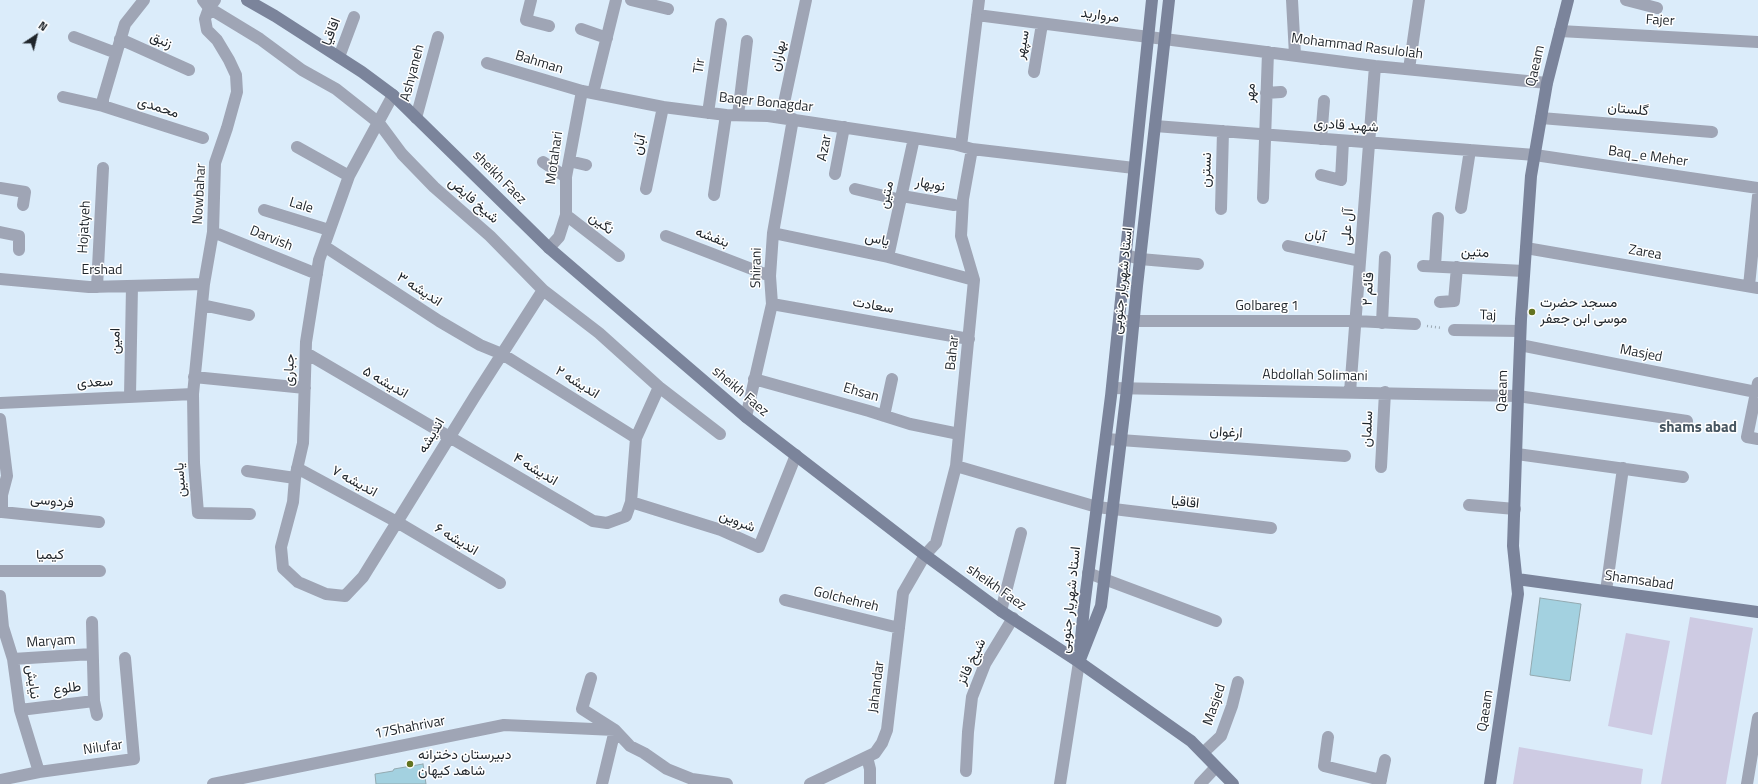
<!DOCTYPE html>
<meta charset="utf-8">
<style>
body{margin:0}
#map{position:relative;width:1758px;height:784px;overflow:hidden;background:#dbecfa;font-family:"Titillium Web",sans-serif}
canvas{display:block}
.north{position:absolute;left:16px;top:16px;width:40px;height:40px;-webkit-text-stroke:3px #fff;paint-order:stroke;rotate:35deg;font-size:11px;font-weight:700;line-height:16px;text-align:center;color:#1f252b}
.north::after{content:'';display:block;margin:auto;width:14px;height:18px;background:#1f252b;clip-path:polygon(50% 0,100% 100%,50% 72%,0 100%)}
</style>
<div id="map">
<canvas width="1758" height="784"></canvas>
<div class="north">N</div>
</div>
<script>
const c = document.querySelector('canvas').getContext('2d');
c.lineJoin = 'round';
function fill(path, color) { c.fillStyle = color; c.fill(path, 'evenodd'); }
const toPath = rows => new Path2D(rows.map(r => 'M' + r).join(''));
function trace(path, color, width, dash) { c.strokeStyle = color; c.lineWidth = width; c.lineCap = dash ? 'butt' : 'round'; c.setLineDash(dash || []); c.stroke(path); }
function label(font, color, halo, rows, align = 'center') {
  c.font = font + ' "Titillium Web",Vazirmatn,sans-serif'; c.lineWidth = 3; c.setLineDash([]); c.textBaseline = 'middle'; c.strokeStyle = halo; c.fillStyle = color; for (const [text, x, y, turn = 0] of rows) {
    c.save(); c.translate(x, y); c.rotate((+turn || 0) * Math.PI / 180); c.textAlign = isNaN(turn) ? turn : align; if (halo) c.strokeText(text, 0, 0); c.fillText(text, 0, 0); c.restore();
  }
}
const green = toPath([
 [1690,617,1753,628,1726,784,1661,784],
 [1626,633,1670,641,1652,735,1608,726],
 [1519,747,1643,769,1641,784,1513,784]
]);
const building = toPath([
 [1540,598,1581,604,1570,681,1530,675,1540,598],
 [423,764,426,784,376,784,375,774,393,771,394,769,423,764]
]);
const path = toPath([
 [1427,326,1442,328]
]);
const street = toPath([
 [203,0,209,8,260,39,302,70,336,89,379,123,402,154,434,187,490,236,543,290,599,333,659,387,720,434],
 [215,0,209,8,205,19,207,30,217,40,229,60,236,75,237,92,227,128,215,163,213,232,204,284,193,394,194,463,198,513,250,514],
 [531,0,526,20,549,26],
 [631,0,668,9],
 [1292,0,1295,55],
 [1626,0,1657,8],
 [977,15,1375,66,1547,83],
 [581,29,607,38],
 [1560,31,1758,42],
 [74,37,116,53],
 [120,39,189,70],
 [339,57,354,17],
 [487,63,582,91,663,107,726,115,768,116,954,144,972,149,1134,168],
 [1409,69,1419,0],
 [1034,72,1042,24],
 [593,93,616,0],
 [1266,93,1281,92],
 [393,95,349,176,319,260,306,342,303,443,295,478,293,502,281,547,283,568,298,582,326,594,345,596,363,577,475,396,543,290],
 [63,97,103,106,203,138],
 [103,106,103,99,125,24,144,0],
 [708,113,721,24],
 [738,115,747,41],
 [781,117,806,0],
 [416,118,438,37],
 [1541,118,1712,132],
 [1155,126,1535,155,1758,188],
 [1321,139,1324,101],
 [961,146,979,0],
 [297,147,349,176],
 [569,161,586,165],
 [543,162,566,177],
 [835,174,844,127],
 [1321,175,1341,180,1343,141],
 [0,188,25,192,23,205],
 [646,189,663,107],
 [855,189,901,200],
 [714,195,726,115],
 [902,196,954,205],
 [1263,198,1268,52],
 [1461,208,1470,150],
 [1221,209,1223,131],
 [264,210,329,230],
 [566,215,619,256],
 [0,232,19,236,19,250],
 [213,232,317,274],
 [773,233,888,257,974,280],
 [666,236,770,276],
 [324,246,439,321,480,345,502,354,636,438],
 [1288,246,1360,261],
 [549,248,559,237,566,215,566,177,582,91],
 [1526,248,1758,288],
 [1126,255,1140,259,1198,264],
 [888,257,914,138],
 [1423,266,1524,271],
 [1435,266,1438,218],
 [0,279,89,287,204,284],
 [1749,286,1758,196],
 [97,287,103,168],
 [1440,302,1454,301,1457,267],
 [772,304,969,339],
 [202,305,249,315],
 [1119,321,1356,321,1415,324],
 [1382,323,1385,257],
 [1454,330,1520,331],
 [1520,345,1756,392],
 [306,353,593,521,607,523,626,516,631,502,636,438,659,387],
 [194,377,305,388],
 [754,379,869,411,910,424,959,434],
 [1758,383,1747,437,1758,439],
 [1112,388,1518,396,1687,421],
 [1350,392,1375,66],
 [130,396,132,286],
 [0,403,193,394],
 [884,416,892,379],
 [746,417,772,304,770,276,773,233,793,119],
 [0,419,7,476,2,495,2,512,0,512],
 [1106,439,1345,456],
 [1517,454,1683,477],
 [956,466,1097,507,1271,528],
 [1381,467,1385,392],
 [297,468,397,522,500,583],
 [247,471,295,478],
 [631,502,721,530,759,547,796,455],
 [1469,505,1515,509],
 [2,512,99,522],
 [0,571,100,571],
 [1088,573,1216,621],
 [1606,591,1623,468],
 [0,596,3,627,13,659,20,710,39,772],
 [785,600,899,628],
 [1001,611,1021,533],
 [92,622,94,701,97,715],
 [13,659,92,654],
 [591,678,582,709,615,730,630,746,644,753,667,769,692,779,727,784],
 [20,710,94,701],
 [1328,737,1324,766,1381,780],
 [1203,753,1221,736,1232,706,1238,682],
 [867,757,870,769,870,784],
 [966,771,968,732,972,697,985,664,1013,618],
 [0,780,39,772,134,759,125,658],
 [213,784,504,725,615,730,602,784],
 [810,784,875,753,882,743,887,730,903,593,925,555,936,543,956,466,974,280,961,236,963,199,972,149],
 [1060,784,1079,662],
 [1200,784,1216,767],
 [1380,784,1385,760],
 [1747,784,1758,718]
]);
const secondary = toPath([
 [247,0,275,16,362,72,393,95,549,248,746,417,925,555,1001,611,1079,662,1191,741,1233,784],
 [1517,579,1758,612],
 [1080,649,1084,607,1111,396,1152,0],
 [1079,662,1101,606,1127,389,1137,286,1169,0],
 [1490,784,1518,594,1513,546,1518,396,1521,319,1531,176,1547,83,1568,0]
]);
const markers = [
 [1532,312,4,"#637320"],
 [410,764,4,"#637320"]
];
const streetNames = [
 ["مروارید",1100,16,8],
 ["Fajer",1660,21,3],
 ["اقاقیا",332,32,-69],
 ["زنبق",161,41,24],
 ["سپهر",1023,45,-80],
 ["Mohammad Rasulolah",1357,47,7],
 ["بهاران",779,56,-78],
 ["Bahman",539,63,17],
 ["Tir",700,66,-81],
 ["Qaeam",1536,66,-77],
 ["Ashyaneh",413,73,-75],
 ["مهر",1251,93,-88],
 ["Baqer Bonagdar",766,103,6],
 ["محمدی",158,108,18],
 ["گلستان",1628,110,5],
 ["شهید قادری",1346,126,4],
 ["آبان",640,145,-78],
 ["Azar",825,148,-79],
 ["Baq_e Meher",1648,157,8],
 ["Motahari",555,158,-82],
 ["نسترن",1207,170,-88],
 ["sheikh Faez",499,178,45],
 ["نوبهار",930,185,10],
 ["Nowbahar",200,194,-87],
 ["متین",887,195,-78],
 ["شیخ فایض",473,201,41],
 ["Lale",301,206,17],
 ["نگین",601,224,38],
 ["Hojatyeh",85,227,-87],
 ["آل علی",1348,227,-86],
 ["آبان",1315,236,12],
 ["بنفشه",712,238,21],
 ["Darvish",271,239,22],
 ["یاس",877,240,12],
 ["متین",1475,253,3],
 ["Zarea",1645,253,10],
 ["Shirani",757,268,-89],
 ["Ershad",102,271],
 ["استاد شهریار جنوبی",1123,281,-84],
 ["قائم ۲",1369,289,-87],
 ["اندیشه ۳",419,290,33],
 ["سعادت",873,306,10],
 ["Golbareg 1",1267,307],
 ["Taj",1488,316,1],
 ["امین",116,341,-89],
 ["Bahar",953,353,-84],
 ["Masjed",1641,354,11],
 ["جباری",290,370,-88],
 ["Abdollah Solimani",1315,376,1],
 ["سعدی",95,383,-3],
 ["اندیشه ۵",385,383,30],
 ["اندیشه ۲",577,383,32],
 ["Qaeam",1503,391,-88],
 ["sheikh Faez",740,392,40],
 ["Ehsan",861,393,16],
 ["سلمان",1368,429,-87],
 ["ارغوان",1226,433,4],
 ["اندیشه",432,436,-59],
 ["اندیشه ۴",535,470,31],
 ["یاسین",181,480,-94],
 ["اندیشه ۷",354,482,29],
 ["فردوسی",52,502,6],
 ["اقاقیا",1185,503,6],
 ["شروین",737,522,22],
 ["اندیشه ۶",456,540,31],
 ["کیمیا",50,556],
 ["Shamsabad",1639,581,8],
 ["sheikh Faez",996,588,35],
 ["Golchehreh",846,600,14],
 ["استاد شهریار جنوبی",1071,600,-84],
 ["Maryam",51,642,-4],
 ["شیخ فائز",972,662,-64],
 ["نیایش",32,682,82],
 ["Jahandar",877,687,-83],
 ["طلوع",67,689,-7],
 ["Masjed",1215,705,-71],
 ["Qaeam",1486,711,-81],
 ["17Shahrivar",410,728,-11],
 ["Nilufar",103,748,-8]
];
const poiNames = [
 ["مسجد حضرت",1540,304],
 ["موسی ابن جعفر",1540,320],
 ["دبیرستان دخترانه",418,756],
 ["شاهد کیهان",418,772]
];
const neighbourhoodNames = [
 ["shams abad",1698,428]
];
fill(green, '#cecbe3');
fill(building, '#a3d1e0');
trace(building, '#93a9b0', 1);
trace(path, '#9ca9b4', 2.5, [1, 3]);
trace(street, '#9fa5b5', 12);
trace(secondary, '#7b849b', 12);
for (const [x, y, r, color] of markers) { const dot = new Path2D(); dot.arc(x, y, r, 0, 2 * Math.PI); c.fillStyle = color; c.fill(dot); trace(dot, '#fff', 1.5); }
label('14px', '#1f252b', '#fff', streetNames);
label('14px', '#1f252b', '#fff', poiNames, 'left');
label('bold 15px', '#465560', '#fff', neighbourhoodNames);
</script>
